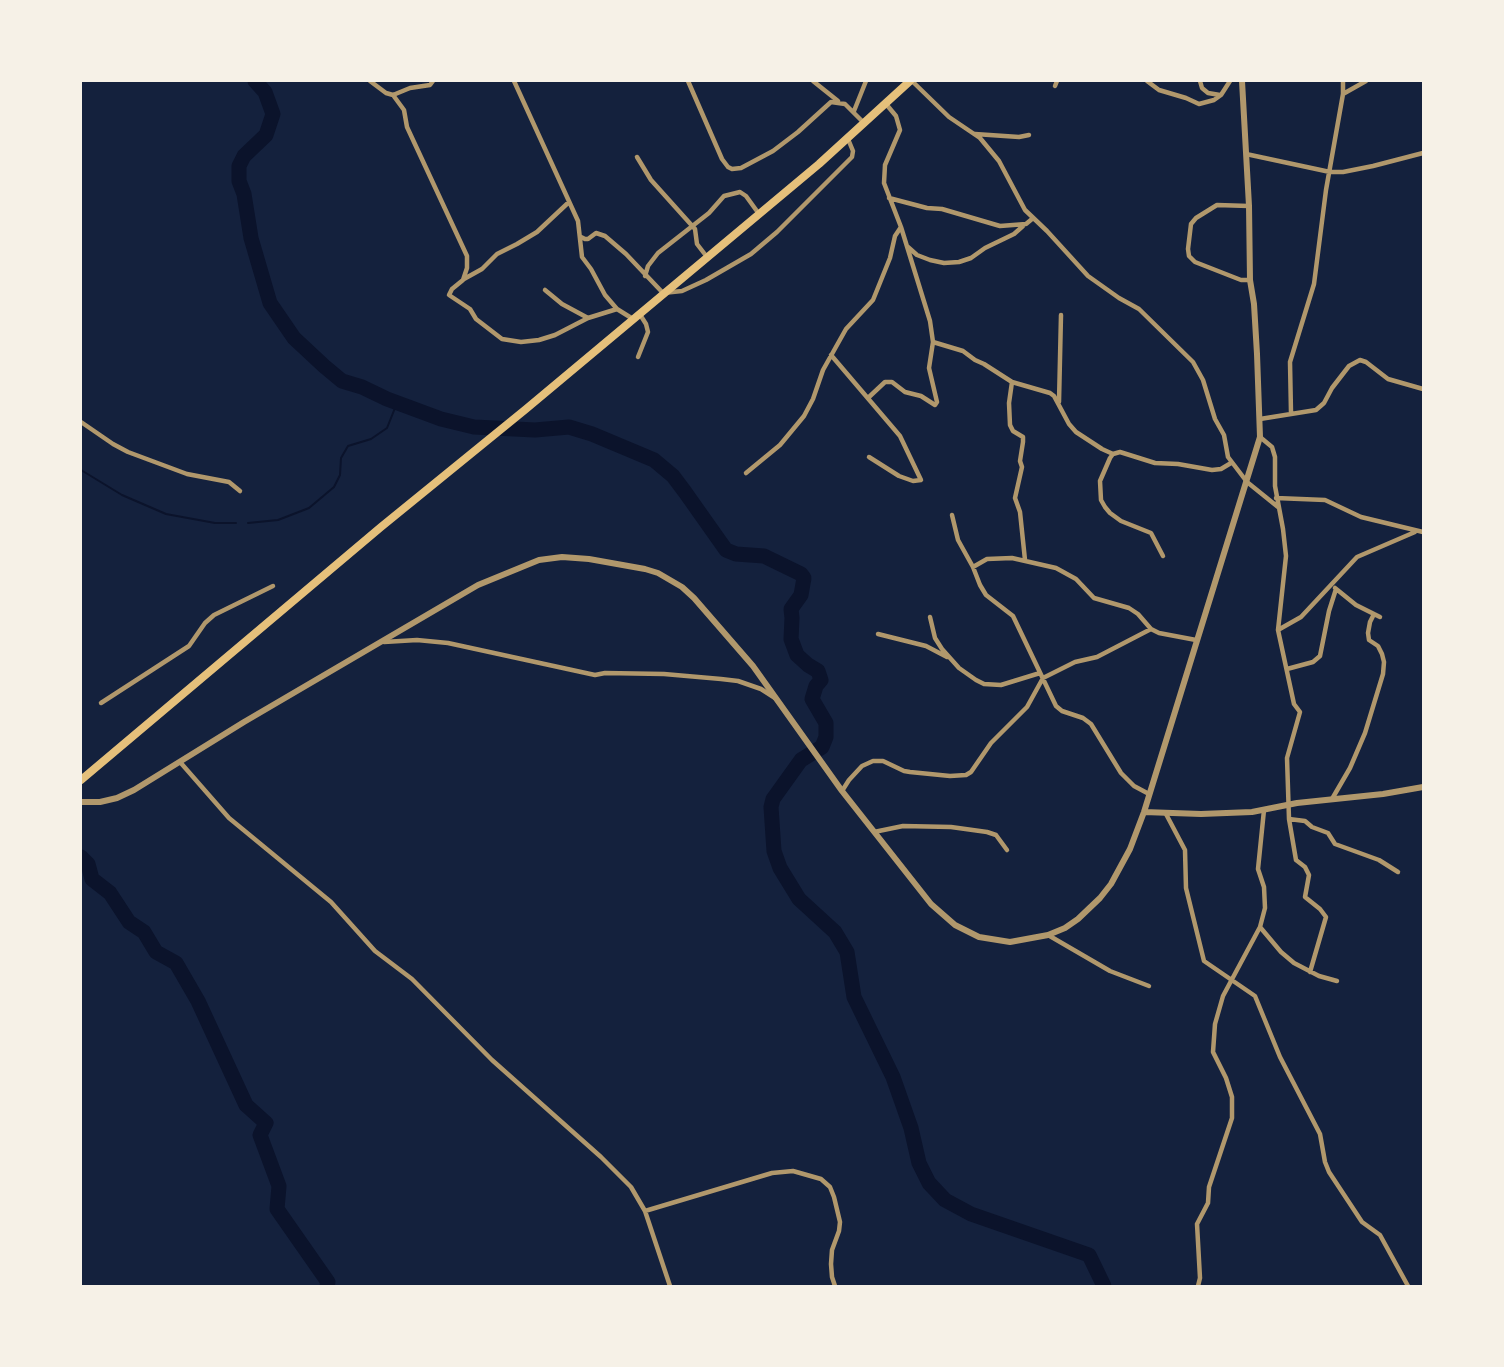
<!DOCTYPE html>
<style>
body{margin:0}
#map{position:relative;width:1504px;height:1367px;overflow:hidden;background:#14213d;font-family:"Source Sans 3",sans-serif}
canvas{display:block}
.frame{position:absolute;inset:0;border:82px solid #f6f1e7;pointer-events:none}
</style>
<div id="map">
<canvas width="1504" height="1367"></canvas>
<div class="frame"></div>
</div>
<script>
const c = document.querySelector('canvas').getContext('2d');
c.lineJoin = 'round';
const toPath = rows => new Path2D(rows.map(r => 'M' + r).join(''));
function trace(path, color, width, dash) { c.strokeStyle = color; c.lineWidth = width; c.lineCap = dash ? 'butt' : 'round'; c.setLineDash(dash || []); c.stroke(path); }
const stream = toPath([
 [81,470,122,495,166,514,215,523,236,523],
 [248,523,278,520,309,508,334,487,340,475,341,458,348,446,371,439,387,428,397,403]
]);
const river = toPath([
 [255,81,265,92,273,114,266,135,244,156,239,166,239,181,244,194,251,238,270,303,294,338,324,366,342,381,362,387,387,399,441,419,474,427,535,430,569,427,592,434,654,460,673,476,685,492,726,550,736,554,764,556,801,574,804,578,801,595,791,609,792,618,791,639,797,655,808,665,818,671,821,680,816,686,812,699,826,723,826,737,822,747,801,760,773,799,771,807,774,851,780,868,799,899,835,932,847,952,854,997,893,1077,911,1128,919,1163,929,1183,945,1200,971,1214,1089,1255,1104,1286],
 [81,857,88,864,92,879,110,893,129,922,144,932,156,952,176,963,198,1001,246,1105,266,1123,260,1135,279,1186,277,1209,328,1282,327,1286]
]);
const minor = toPath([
 [370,81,386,93,393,95,410,88,430,85,433,81],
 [514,81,578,221,582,257,591,269,605,295,617,309,633,319],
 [688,81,722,159,728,167,732,169,741,168,773,151,798,132,831,102,845,104,865,124],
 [813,81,838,101],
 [912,81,949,117,980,138,999,161,1025,210,1047,231,1088,276,1119,298,1139,309,1193,362,1203,380,1215,419,1224,435,1228,457,1247,482,1278,507],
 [1147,81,1159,90,1186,98,1199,104,1214,100,1221,95,1230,81],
 [1200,81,1202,88,1208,93,1220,95],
 [1055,86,1057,81],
 [1343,94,1366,81],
 [393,95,404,110,407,127,467,256,467,268,463,280,452,289,449,295,470,309,476,319,502,339,521,342,539,340,555,335,588,318,617,309],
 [854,111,866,81],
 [975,134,1019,137,1029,135],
 [1246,154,1330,172,1343,172,1373,166,1423,153],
 [637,157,651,180,695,229,697,244,707,257],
 [889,198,927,208,942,209,1000,226,1026,224,1032,219],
 [1249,206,1217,205,1196,218,1191,224,1188,249,1189,256,1195,262,1241,280,1250,280],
 [581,237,585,239,588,239,596,233,605,236,626,254,663,293,682,291,706,280,751,254,777,232,852,157,853,151,848,139],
 [908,247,917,255,930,260,944,263,959,262,971,258,985,248,1014,234,1023,226],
 [645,276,648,266,658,253,709,213,724,196,740,192,746,196,759,214],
 [464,279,482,269,497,254,517,244,537,232,569,202],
 [545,290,562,304,588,318],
 [933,342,963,351,975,360,984,364,1012,382,1050,393,1054,396,1069,424,1076,432,1102,449,1113,454],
 [831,355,900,436,921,480,913,481,899,476,869,457],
 [638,357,648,332,646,324,639,313],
 [1012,382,1009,403,1010,425,1013,431,1023,437,1023,442,1020,461,1022,467,1015,498,1020,512,1025,560],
 [869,397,885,382,892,382,905,392,921,396,935,405,937,402,929,368,933,342,930,321,901,227,884,183,885,165,900,130,896,116,886,104],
 [1059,402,1061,315],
 [1291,413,1290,362,1314,284,1326,190,1343,94,1343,81],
 [1260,419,1316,410,1324,403,1332,388,1349,366,1360,360,1366,362,1388,379,1423,389],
 [81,422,113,444,128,452,187,474,229,482,240,491],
 [1260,437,1272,447,1275,457,1275,486,1283,529,1286,556,1278,630,1294,704,1300,712,1287,758,1289,819,1296,860,1305,867,1309,875,1305,897,1320,909,1326,917,1310,972],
 [746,473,780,445,804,416,813,399,823,370,846,329,873,300,890,258,895,236,901,227],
 [1276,498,1325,500,1361,517,1423,532],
 [952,515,958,540,973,567,980,585,986,595,1013,616,1056,706,1062,711,1083,718,1091,724,1121,773,1134,786,1149,794],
 [1163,556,1151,533,1121,521,1110,513,1105,507,1101,500,1100,481,1110,458,1113,454,1120,452,1155,463,1178,464,1212,470,1221,469,1231,463],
 [973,567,987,559,1012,558,1056,568,1076,579,1094,598,1129,608,1138,614,1151,629],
 [1335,588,1356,605,1380,617],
 [930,617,935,638,942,649,959,668,976,680,984,684,1001,685,1040,673],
 [1278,630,1301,617,1357,557,1415,532],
 [878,634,926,646,947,657],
 [384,642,417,640,448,643,595,675,605,673,664,674,721,679,738,681,761,689,775,698],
 [1287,669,1313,662,1320,656,1329,611,1336,589],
 [101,703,189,646,205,623,214,615,273,586],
 [180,762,229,818,331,902,375,951,412,979,492,1060,601,1157,631,1187,645,1211,670,1286],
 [842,791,849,780,862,766,873,761,883,761,904,771,910,772,950,776,966,775,971,772,991,743,1027,707,1043,678,1075,662,1097,657,1151,629,1159,633,1196,640],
 [1332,799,1350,768,1365,733,1383,674,1384,662,1382,654,1378,646,1369,640,1368,633,1370,622,1374,614],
 [1166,814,1185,850,1186,888,1204,961,1255,996,1280,1057,1320,1134,1325,1162,1329,1172,1362,1222,1380,1235,1408,1286],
 [1289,819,1305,821,1312,827,1328,833,1335,844,1379,860,1398,872],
 [874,832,903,826,951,827,987,832,996,835,1007,850],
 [1260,927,1281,952,1294,963,1319,976,1337,981],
 [1048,935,1110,971,1149,986],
 [645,1211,772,1173,793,1171,821,1179,830,1187,834,1197,840,1222,839,1231,832,1250,831,1264,832,1277,835,1286],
 [1198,1286,1200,1278,1197,1224,1208,1203,1209,1187,1232,1118,1232,1097,1226,1078,1213,1052,1215,1024,1223,996,1260,927,1265,908,1264,887,1258,869,1264,810]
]);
const tertiary = toPath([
 [81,802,100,802,117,798,134,790,244,722,478,585,539,560,562,557,589,559,645,569,658,573,682,587,694,598,753,666,842,791,931,904,955,925,979,937,1010,942,1048,935,1065,928,1078,919,1100,898,1111,884,1130,849,1144,812,1260,437,1257,354,1254,304,1250,280,1249,206,1242,81],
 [1144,812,1201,814,1252,812,1297,803,1383,794,1423,787]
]);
const trunk = toPath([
 [81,780,381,527,526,409,819,164,910,81]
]);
trace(stream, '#0b132b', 2);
trace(river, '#0b132b', 15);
trace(minor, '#b1986c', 4.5);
trace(tertiary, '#b1986c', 6);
trace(trunk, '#e5c07b', 8);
</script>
